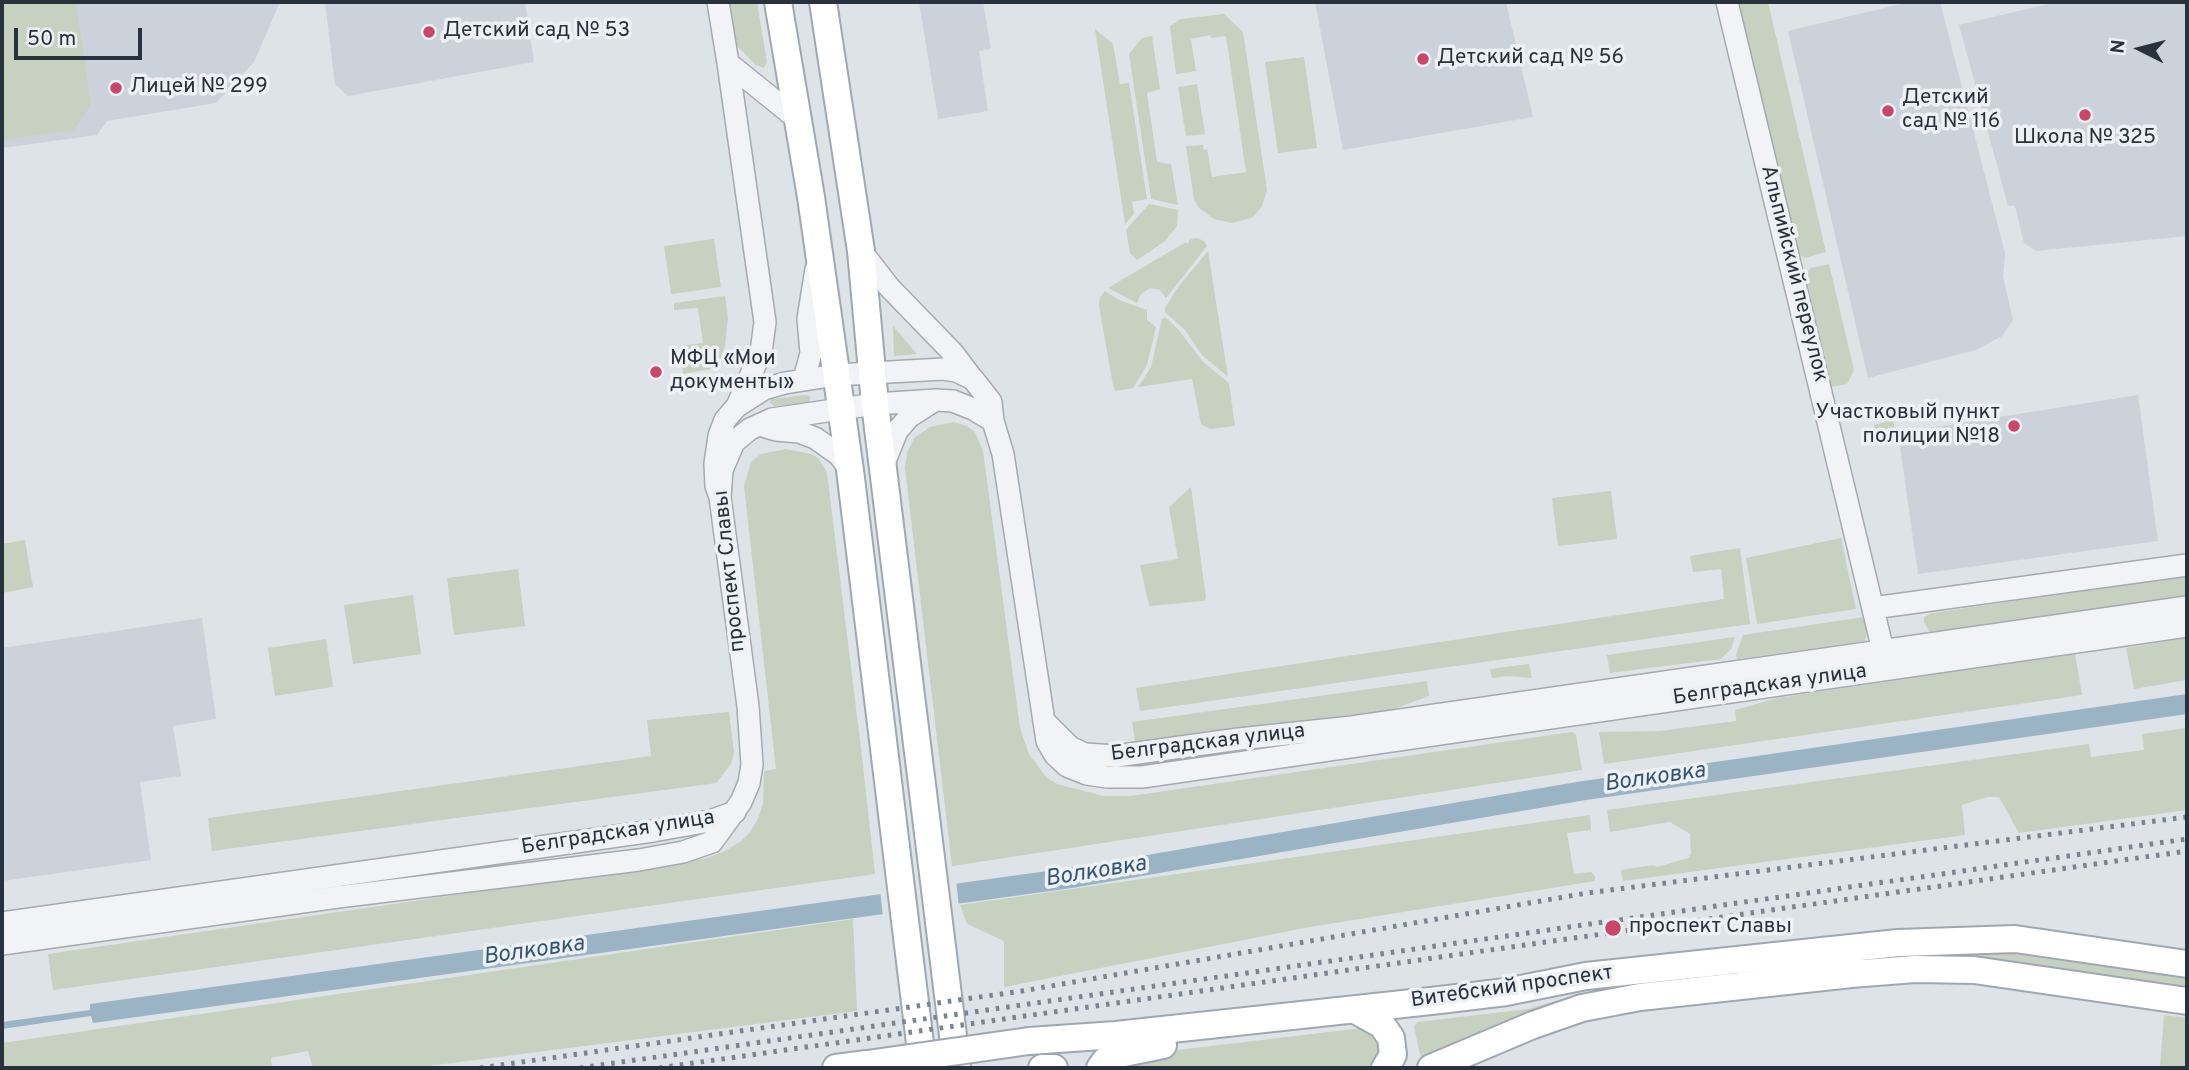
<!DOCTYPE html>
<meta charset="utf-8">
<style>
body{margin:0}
#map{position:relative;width:2189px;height:1070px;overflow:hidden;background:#dee3e7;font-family:Overpass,sans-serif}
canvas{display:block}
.frame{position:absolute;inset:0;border:4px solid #28323d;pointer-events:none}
.north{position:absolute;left:2105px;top:14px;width:70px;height:70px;-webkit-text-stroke:5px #edf1f5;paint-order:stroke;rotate:276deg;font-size:19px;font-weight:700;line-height:28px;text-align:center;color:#28323d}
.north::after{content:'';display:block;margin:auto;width:24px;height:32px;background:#28323d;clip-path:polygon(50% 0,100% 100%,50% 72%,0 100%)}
.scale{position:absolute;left:14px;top:28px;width:128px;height:32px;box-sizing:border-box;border:4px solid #28323d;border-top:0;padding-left:9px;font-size:21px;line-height:24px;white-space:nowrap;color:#28323d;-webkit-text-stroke:5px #edf1f5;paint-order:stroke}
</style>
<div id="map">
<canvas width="2189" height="1070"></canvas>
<div class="frame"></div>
<div class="north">N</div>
<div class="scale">50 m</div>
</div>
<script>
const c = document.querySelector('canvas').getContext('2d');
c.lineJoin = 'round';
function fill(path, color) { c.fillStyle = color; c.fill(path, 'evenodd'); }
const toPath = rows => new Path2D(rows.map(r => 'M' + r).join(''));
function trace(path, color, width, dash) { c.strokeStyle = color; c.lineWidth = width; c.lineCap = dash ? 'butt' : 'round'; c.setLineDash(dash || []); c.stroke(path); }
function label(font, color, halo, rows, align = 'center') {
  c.font = font + ' Overpass,sans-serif'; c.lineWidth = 7; c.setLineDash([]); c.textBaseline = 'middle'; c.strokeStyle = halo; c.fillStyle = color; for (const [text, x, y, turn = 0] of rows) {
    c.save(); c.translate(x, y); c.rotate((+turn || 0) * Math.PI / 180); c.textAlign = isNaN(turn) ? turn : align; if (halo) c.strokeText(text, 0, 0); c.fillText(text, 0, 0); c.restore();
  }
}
const built = toPath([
 [2,2,280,2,254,62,216,103,107,121,97,135,2,148],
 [325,2,525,2,534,62,348,96,335,84],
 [919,2,983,2,991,49,979,51,988,111,938,119],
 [1315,2,1506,2,1533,117,1343,150],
 [1909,2,1940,2,2005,253,2003,277,2013,320,2002,336,1976,350,1868,378,1788,31],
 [2056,2,2187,2,2187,236,2036,251,2024,243,2015,206,2008,206,1959,25],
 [2138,395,2158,541,1918,574,1898,433],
 [202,618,216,719,173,726,181,776,140,782,151,860,2,881,2,648]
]);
const green = toPath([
 [2,2,76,2,91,105,73,130,2,140],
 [728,2,757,2,767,62,764,68,756,65,737,46],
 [1737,2,1768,2,1826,252,1805,258,1798,254],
 [1224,14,1243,32,1267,190,1262,206,1256,214,1251,218,1232,223,1214,219,1199,208,1194,200,1186,146,1203,145,1204,150,1207,149,1212,177,1246,172,1226,36,1211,38,1210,35,1191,39,1196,71,1176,74,1170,26,1181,19],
 [1095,29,1113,44,1120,84,1129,83,1147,199,1132,202,1134,214,1125,224],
 [1152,36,1160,89,1147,93,1157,162,1171,164,1178,205,1151,199,1129,54,1142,38],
 [1304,57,1317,148,1278,153,1265,62],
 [1197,84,1205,134,1186,136,1178,87],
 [1149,204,1178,210,1177,226,1165,241,1137,260,1130,253,1126,230],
 [1197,238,1204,241,1207,246,1166,298,1160,290,1150,288,1141,294,1137,303,1108,288,1186,242,1188,244,1189,240],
 [714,239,721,287,671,294,664,246],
 [1208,251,1228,377,1202,355,1185,330,1165,312,1165,308,1178,287],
 [1829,264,1854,370,1847,384,1830,387,1804,275,1811,268],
 [1105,291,1119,300,1147,310,1147,320,1156,327,1147,365,1133,388,1115,391,1113,385,1099,306,1100,297],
 [725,296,728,318,725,346,720,359,710,369,683,374,680,346,703,343,698,308,674,310,674,303],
 [1165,317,1177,328,1203,362,1229,383,1235,426,1210,429,1201,424,1192,379,1138,387,1151,367,1162,319],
 [893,326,917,354,894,356],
 [807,395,811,397,808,403,774,406,769,402,772,399],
 [1893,420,1897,438,1877,441,1874,425],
 [953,422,967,426,975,432,983,451,1020,728,1029,754,1046,777,1057,784,1103,796,1131,796,1572,732,1576,735,1582,770,952,866,905,468,907,453,914,438,930,427],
 [786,449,812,454,819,459,827,473,861,748,875,874,53,990,48,954,704,859,723,852,740,842,750,832,758,819,763,804,764,771,776,769,744,486,751,462,761,454],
 [1191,487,1206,598,1204,601,1149,606,1140,565,1178,559,1169,507],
 [1611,491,1617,539,1558,546,1552,498],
 [1841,538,1856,609,1757,624,1746,558],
 [25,540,33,587,2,593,2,544],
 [1740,548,1750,624,1140,711,1136,688,1724,599,1721,569,1693,572,1690,556],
 [518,569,525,626,454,635,447,578],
 [2187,576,2187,596,1933,632,1929,631,1924,622,1924,617,1932,613],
 [413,595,421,654,353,664,344,605],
 [1864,617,1867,633,1865,641,1737,659,1736,655,1743,635],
 [1735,637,1731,649,1721,659,1610,673,1607,655],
 [2187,638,2187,680,2134,689,2126,648],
 [326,639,333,687,275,696,268,648],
 [2075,654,2082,695,1604,764,1599,732,1660,731,1736,721,1735,710,1777,698],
 [1529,664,1532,678,1508,676,1492,678,1490,669],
 [1427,681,1429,696,1391,710,1136,748,1132,722],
 [729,712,734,753,731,764,716,783,212,851,208,818,651,756,647,720],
 [2187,728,2187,810,2019,833,1999,797,1987,797,1962,805,1965,835,1623,881,1621,870,1653,865,1657,867,1688,858,1691,854,1690,834,1670,822,1610,832,1607,810,2089,744,2091,757,2144,750,2142,734],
 [1590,815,1591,830,1567,833,1574,874,1591,872,1595,876,1595,881,1310,927,1004,987,1004,941,967,924,960,905],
 [853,919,857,1011,413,1068,313,1068,308,1051,271,1058,272,1068,2,1068,2,1043],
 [2006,953,2187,978,2187,988,1964,954],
 [1560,1000,1426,1057,1421,1056,1419,1051,1414,1026,1418,1022,1528,1009],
 [2164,1015,2187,1018,2187,1068,2153,1068,2160,1067],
 [1362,1028,1385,1039,1374,1068,1143,1068,1124,1061,1128,1056]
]);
const water = toPath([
 [2187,694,2187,714,1586,800,1072,888,93,1023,91,1016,2,1029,2,1022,90,1010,90,1004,1076,867,1583,781]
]);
const pier = toPath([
 [956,880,959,907,883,917,880,890]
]);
const minor = toPath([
 [718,2,728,63,796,118],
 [1727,2,1886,663],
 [728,63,765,322,761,352,737,406],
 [861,251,889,287,953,353,971,377],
 [804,379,811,353,808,319,816,269],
 [760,425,776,430,799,432,815,438,839,455,850,470],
 [883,466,897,431,909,417,934,401],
 [720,497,716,486,715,464,719,436,725,420,737,406,764,389,785,383,836,375,943,369,956,371,973,379,991,402,993,421,1003,454,1047,741,1055,755,1067,766,1087,774,1107,777,1142,777,2187,626],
 [1873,608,2187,565],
 [1044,721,1070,747,1085,754,1116,756,1239,739,1352,727,2187,607],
 [2,923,653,831,710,821,735,812],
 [2,944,338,897,639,860,683,852,712,842,741,802,749,783,752,765,748,706,720,497,722,470,734,442,750,429,772,419,875,404,936,400,953,401,973,409,993,421]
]);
const major = toPath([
 [778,2,811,197,850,470,923,1068],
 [823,2,861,251,875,404,957,1068],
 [1355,1010,1382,1025,1391,1038,1393,1055,1385,1068],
 [1029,1041,1116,1035,1440,1000,1506,992,1586,976,1898,943,2015,939,2187,964],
 [836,1068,867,1064],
 [1042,1068,1054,1068],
 [1100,1068,1105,1061,1114,1055,1163,1045],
 [1431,1068,1533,1025,1582,1008,1640,997,1851,974,1915,969,1974,970,2187,1001]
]);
const rail = toPath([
 [480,1068,1022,991,1587,893,2187,817],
 [580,1068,2187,839],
 [659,1068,2187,851]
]);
const majorBridge = toPath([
 [867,1064,1029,1041]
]);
const markers = [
 [429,32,7,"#c94668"],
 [1423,59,7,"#c94668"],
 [116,88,7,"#c94668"],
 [1888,111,7,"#c94668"],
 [2085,115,7,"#c94668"],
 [656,372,7,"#c94668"],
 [2014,426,7,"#c94668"],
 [1613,928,9,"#c94668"]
];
const poiNames = [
 ["Детский сад № 53",443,32],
 ["Детский сад № 56",1437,59],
 ["Лицей № 299",130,88],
 ["Детский",1902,99],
 ["сад № 116",1902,123],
 ["Школа № 325",2085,139,"center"],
 ["МФЦ «Мои",670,360],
 ["документы»",670,384],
 ["Участковый пункт",2000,414,"right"],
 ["полиции №18",2000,438,"right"],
 ["проспект Славы",1629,928]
];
const streetNames = [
 ["Альпийский переулок",1793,274,76],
 ["проспект Славы",731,571,-96],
 ["Белградская улица",1770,686,-8],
 ["Белградская улица",1208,744,-7],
 ["Белградская улица",618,834,-9],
 ["Витебский проспект",1512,988,-8]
];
const waterNames = [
 ["Волковка",1655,779,-8],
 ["Волковка",1096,873,-9],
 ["Волковка",534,952,-8]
];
fill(built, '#ccd2d9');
fill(green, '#c6d1bf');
fill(water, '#9ab4c6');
fill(pier, '#dee3e7');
trace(minor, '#a4aab1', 24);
trace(major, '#9ea8b2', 30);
trace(minor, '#f1f3f6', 21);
trace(major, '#fff', 26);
trace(rail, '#788490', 5, [3.5, 7]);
trace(majorBridge, '#9ea8b2', 30, []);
trace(majorBridge, '#fff', 26);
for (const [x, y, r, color] of markers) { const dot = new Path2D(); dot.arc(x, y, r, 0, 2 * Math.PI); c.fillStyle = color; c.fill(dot); trace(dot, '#edf1f5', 2.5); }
label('21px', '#28323d', '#edf1f5', poiNames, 'left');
label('21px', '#28323d', '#edf1f5', streetNames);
label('italic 23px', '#335570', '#edf1f5', waterNames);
</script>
